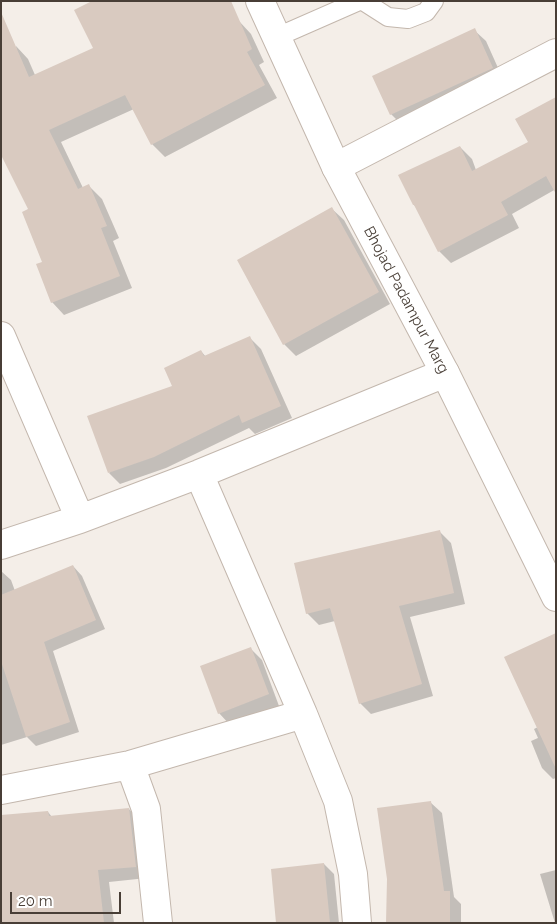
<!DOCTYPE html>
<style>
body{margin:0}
#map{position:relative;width:557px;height:924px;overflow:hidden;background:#f4eee8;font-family:Raleway,sans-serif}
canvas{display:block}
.frame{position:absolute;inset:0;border:2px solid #483e36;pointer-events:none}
.scale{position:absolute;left:10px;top:892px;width:111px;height:22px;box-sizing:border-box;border:2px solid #483e36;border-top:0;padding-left:6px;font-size:15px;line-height:18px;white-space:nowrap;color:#483e36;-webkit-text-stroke:4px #fff;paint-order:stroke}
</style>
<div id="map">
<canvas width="557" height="924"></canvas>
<div class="frame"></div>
<div class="scale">20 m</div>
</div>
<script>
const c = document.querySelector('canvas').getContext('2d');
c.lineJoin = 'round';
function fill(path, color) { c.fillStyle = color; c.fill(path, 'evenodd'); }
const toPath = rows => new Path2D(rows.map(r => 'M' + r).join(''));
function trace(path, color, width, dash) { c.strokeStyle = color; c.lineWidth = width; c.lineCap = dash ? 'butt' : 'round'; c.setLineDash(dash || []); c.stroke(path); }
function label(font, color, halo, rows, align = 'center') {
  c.font = font + ' Raleway,sans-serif'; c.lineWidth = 4.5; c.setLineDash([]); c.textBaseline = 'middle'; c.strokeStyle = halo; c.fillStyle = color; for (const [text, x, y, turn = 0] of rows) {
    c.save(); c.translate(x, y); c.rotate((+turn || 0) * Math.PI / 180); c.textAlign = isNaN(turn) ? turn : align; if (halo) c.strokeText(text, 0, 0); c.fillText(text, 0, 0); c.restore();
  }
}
const shadow = toPath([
 [239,21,251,34,264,62,259,65,277,98,165,157,152,144,134,109,61,142,83,188,89,186,102,199,119,238,113,241,132,288,64,315,52,302,44,262,30,210,16,46,28,59,35,75],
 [474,30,486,41,503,79,403,126,391,114],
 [530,143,556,189,512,214,519,228,451,263,439,251,417,208,414,205,460,147,472,159,476,170],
 [332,209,344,220,390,304,296,356,284,344],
 [250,338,261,349,292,418,255,434,249,428,166,468,120,484,109,473,201,351,206,357],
 [439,531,451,543,465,604,410,617,433,696,371,714,360,703,335,621,319,625,307,613],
 [73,566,82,576,105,629,53,651,79,732,36,746,27,737,1,745,1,571,11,580,15,591],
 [556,641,556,778,553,779,542,768,531,741,538,738,534,729,538,727],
 [250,648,262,660,279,706,230,725,219,713],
 [430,802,442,813,454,897,461,904,461,923,388,923],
 [129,809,140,821,147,878,109,882,114,923,1,923,48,812,52,817],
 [324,864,334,874,339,923,277,923],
 [556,870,556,923,555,923,540,874]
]);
const building = toPath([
 [92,1,231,1,252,49,247,52,265,85,151,145,125,95,49,130,78,189,89,184,107,226,101,228,120,276,51,303,36,264,42,262,22,212,28,209,1,155,1,12,29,77,93,48,74,10],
 [475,28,493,68,390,115,372,76],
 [556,97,556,194,546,176,501,202,508,215,438,252,414,205,413,205,398,175,460,146,472,171,528,142,515,119],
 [332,207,379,292,283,345,237,260],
 [250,336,281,406,242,423,239,415,154,457,108,473,87,416,172,386,164,368,201,350,204,356],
 [440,530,454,593,399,606,422,684,359,704,330,608,306,614,294,563],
 [73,565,96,620,44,642,70,722,26,737,1,661,1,595],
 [556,633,556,769,504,657],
 [251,647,269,694,218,714,200,666],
 [431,801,444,891,450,891,450,923,386,923,387,879,377,808],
 [129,808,136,867,98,870,104,923,1,923,1,815,48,811,49,816],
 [324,863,330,923,276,923,271,869]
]);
const service = toPath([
 [363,1,388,17,408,19,426,12,434,1],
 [277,37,359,1]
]);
const minor = toPath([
 [336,167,556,53],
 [1,336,80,519],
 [199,474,303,714,338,801,353,874,357,923],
 [1,545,80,519,199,474,445,373],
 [130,765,146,809,158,923],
 [1,790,130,765,303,714]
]);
const tertiary = toPath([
 [260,1,336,167,445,373,556,597]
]);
const streetNames = [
 ["Bhojad Padampur Marg",406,300,62]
];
fill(shadow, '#0003');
fill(building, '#d9cac0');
trace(service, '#c3b7ad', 20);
trace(minor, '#c3b7ad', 30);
trace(tertiary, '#c3b7ad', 30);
trace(service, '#fff', 18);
trace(minor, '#fff', 28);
trace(tertiary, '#fff', 28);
label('15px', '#483e36', '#fff', streetNames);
</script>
